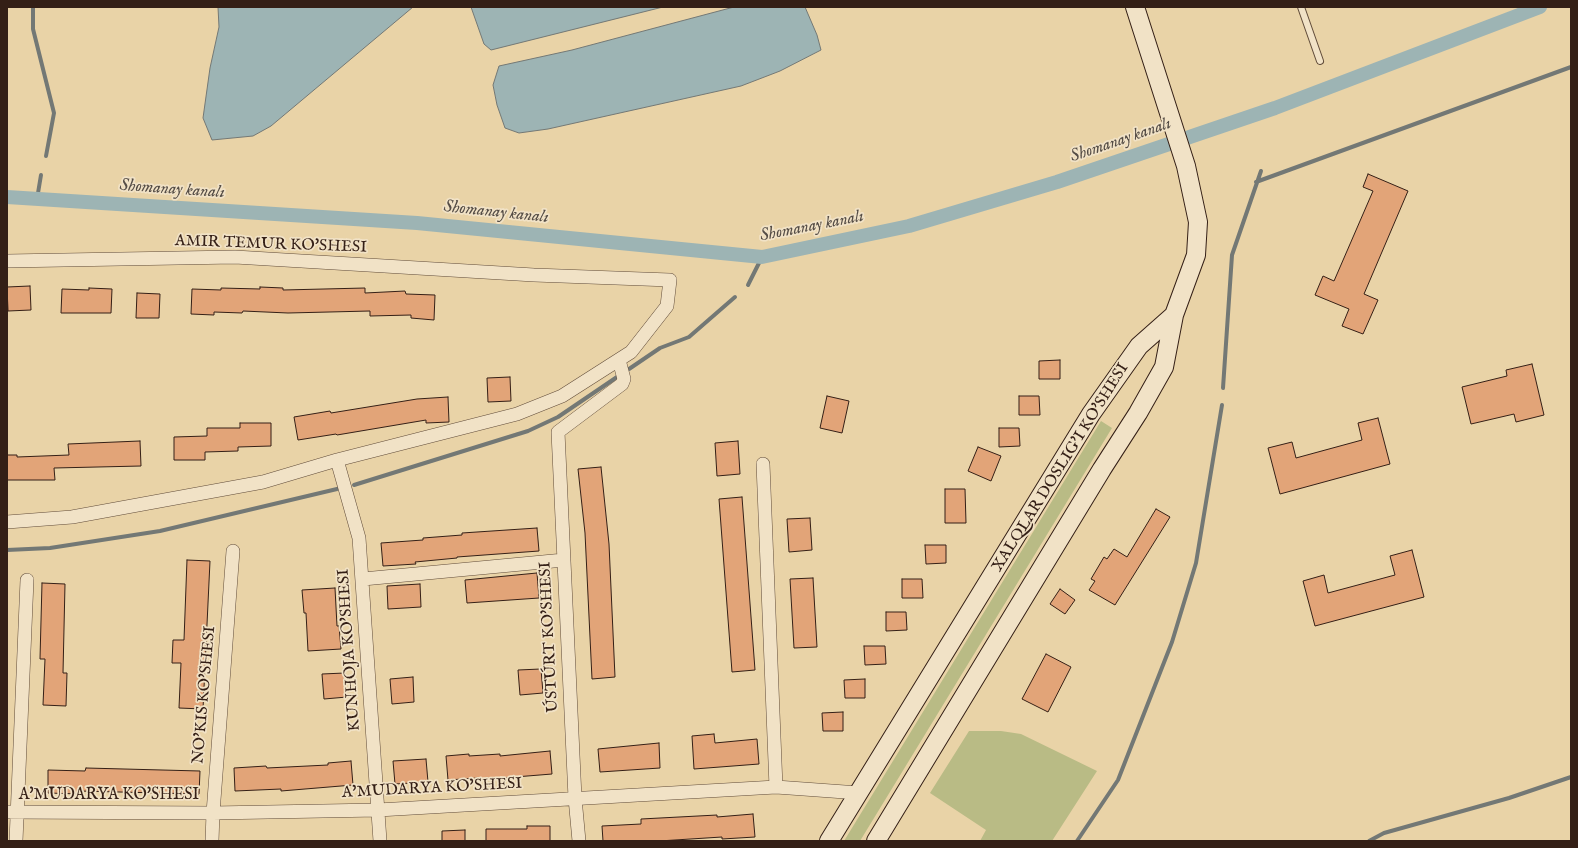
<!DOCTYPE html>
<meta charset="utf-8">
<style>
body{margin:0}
#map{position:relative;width:1578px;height:848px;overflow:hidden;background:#e9d3a7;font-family:"IM FELL English",serif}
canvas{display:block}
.frame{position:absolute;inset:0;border:8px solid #341f16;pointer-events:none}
</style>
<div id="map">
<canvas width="1578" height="848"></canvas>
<div class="frame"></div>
</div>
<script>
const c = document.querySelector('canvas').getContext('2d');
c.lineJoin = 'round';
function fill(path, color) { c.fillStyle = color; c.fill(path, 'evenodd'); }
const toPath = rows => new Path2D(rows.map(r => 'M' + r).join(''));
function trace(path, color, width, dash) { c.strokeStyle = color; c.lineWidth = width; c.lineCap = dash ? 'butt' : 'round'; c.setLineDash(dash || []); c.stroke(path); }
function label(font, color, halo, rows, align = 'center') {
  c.font = font + ' "IM FELL English",serif'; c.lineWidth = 3.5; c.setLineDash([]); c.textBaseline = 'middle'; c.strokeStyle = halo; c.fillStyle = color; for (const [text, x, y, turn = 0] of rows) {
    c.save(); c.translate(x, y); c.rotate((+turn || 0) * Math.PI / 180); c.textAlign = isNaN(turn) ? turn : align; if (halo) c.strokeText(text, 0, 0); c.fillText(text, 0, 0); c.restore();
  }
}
const green = toPath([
 [1101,421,1112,428,860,841,844,841],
 [969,731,1001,731,1021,734,1097,771,1052,841,980,841,986,830,930,793]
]);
const water = toPath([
 [218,7,413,7,271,126,253,136,212,140,203,118,210,68,219,27,218,7],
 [471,7,663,7,491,50,484,44,471,7],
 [734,7,805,7,817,35,821,50,780,71,741,86,548,129,519,133,505,128,497,105,493,85,499,66,572,50,734,7]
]);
const stream = toPath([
 [33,7,33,29,54,113,46,156],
 [1256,182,1571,67],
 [37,199,41,175],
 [748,285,762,257],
 [629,369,660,348,689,337,735,297],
 [1223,388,1232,255,1261,171],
 [354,485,528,431,558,417,617,377],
 [7,550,50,548,160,531,337,489],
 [1077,841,1118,780,1172,642,1196,563,1222,405],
 [1369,841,1384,833,1509,798,1571,777]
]);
const canal = toPath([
 [7,197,417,223,762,257,909,226,1057,182,1275,108,1540,7]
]);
const building = toPath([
 [1368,174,1408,191,1364,294,1378,300,1363,334,1342,326,1349,309,1315,295,1323,276,1334,281,1373,191,1363,187,1368,174],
 [30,286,31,310,8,311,7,287,30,286],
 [260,287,283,288,283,290,365,288,365,293,405,291,406,294,435,295,434,320,411,318,411,315,370,316,370,311,288,313,243,311,242,313,214,312,214,315,191,314,192,289,221,290,221,288,260,289,260,287],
 [89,288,112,289,111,313,61,313,62,289,89,290,89,288],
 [137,293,160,294,159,318,136,318,137,293],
 [1060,360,1060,379,1039,379,1039,361,1060,360],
 [1532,364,1544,415,1516,422,1514,414,1471,424,1462,387,1507,376,1506,370,1532,364],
 [510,377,511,401,488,402,487,378,510,377],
 [827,396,849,401,842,433,820,428,827,396],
 [1019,396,1039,396,1040,415,1019,415,1019,396],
 [448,397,449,422,426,423,426,420,337,435,336,434,298,440,294,417,330,411,331,413,417,399,448,397],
 [1378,418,1390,464,1280,494,1268,448,1292,442,1296,458,1362,440,1358,423,1378,418],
 [240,423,271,423,271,446,238,447,238,451,205,452,205,460,174,460,174,437,207,436,207,428,240,428,240,423],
 [999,428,1019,428,1020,446,999,447,999,428],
 [140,441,141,466,54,468,55,480,7,480,7,455,17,455,17,457,69,455,68,444,140,441],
 [738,441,740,474,717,476,715,443,738,441],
 [978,447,1001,456,991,481,968,471,978,447],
 [601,467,609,544,615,677,592,679,585,533,578,469,601,467],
 [945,489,965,489,966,523,945,523,945,489],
 [742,497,755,670,732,672,719,499,742,497],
 [1156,509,1170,517,1115,605,1089,590,1095,581,1091,579,1104,557,1107,559,1114,549,1127,557,1156,509],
 [810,518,812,550,789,552,787,519,810,518],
 [537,528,539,551,457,557,457,558,415,562,416,564,383,566,381,543,423,540,423,538,462,535,462,533,537,528],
 [925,545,946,545,946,563,926,564,925,545],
 [1412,550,1424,597,1315,626,1303,581,1324,575,1328,593,1395,575,1390,556,1412,550],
 [187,560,210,561,203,709,179,708,181,663,172,663,173,640,184,640,187,560],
 [537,573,539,598,467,603,465,580,537,573],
 [813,578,817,647,794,648,790,579,813,578],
 [902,579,922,579,923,598,902,598,902,579],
 [42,583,65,584,63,673,67,673,66,706,43,705,45,659,40,659,42,583],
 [420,584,421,607,388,609,387,586,420,584],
 [335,588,337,626,339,626,341,649,308,651,306,613,304,613,302,590,335,588],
 [1060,589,1075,600,1065,614,1050,604,1060,589],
 [886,612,906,612,907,630,886,631,886,612],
 [864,646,885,646,886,664,865,665,864,646],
 [1046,654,1071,667,1048,712,1022,699,1046,654],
 [541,669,543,693,520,695,518,670,541,669],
 [345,673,347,697,324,699,322,674,345,673],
 [413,677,414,702,392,704,390,679,413,677],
 [865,679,865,698,845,698,844,680,865,679],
 [843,712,843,731,823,731,822,713,843,712],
 [714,734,715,743,757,739,759,764,694,769,692,736,714,734],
 [659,743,660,768,600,772,598,749,659,743],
 [550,751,552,774,478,780,478,778,448,780,446,756,469,754,469,756,500,754,500,756,550,751],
 [426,759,428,782,395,784,393,761,426,759],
 [351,761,353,785,281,791,281,789,235,791,234,768,266,766,267,768,328,765,328,763,351,761],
 [86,768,200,771,199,794,80,791,80,794,48,793,48,770,85,771,86,768],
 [753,814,755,837,722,839,722,837,659,841,603,841,602,826,641,824,641,819,717,815,717,817,753,814],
 [527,826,550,826,550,841,486,841,486,829,527,829,527,826],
 [465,830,465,841,442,841,442,831,465,830]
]);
const lane = toPath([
 [1301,7,1320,61]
]);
const street = toPath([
 [7,261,235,257,534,275,670,280,667,306,631,352,562,396,517,414,337,460,263,482,72,517,7,522],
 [337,460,359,538,380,841],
 [763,464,776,787],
 [363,579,564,560],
 [7,812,213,813,378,810,776,787,859,793],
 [16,841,27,580],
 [212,841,213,813,233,551],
 [579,841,575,798,558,432,622,384,624,379,619,360]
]);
const secondary = toPath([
 [829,841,1091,414,1139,346,1174,315],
 [876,841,1102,469,1138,413,1164,367,1174,315,1196,255,1198,222,1186,166,1135,7]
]);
const streetNames = [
 ["AMIR TEMUR KO'SHESI",271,245,2],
 ["XALQLAR DOSLIG'I KO'SHESI",1061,468,-58],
 ["ÚSTÚRT KO'SHESI",550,637,-93],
 ["KUNHOJA KO'SHESI",350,650,-94],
 ["NO'KIS KO'SHESI",205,695,-85],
 ["A'MUDARYA KO'SHESI",432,789,-3],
 ["A'MUDARYA KO'SHESI",109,796]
];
const waterNames = [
 ["Shomanay kanalı",1121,141,-19],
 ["Shomanay kanalı",172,190,4],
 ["Shomanay kanalı",496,213,6],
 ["Shomanay kanalı",812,227,-11]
];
fill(green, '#b9bb85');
fill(water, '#9db4b4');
trace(water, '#737875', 1);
trace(stream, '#737875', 4);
trace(canal, '#9db4b4', 14);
fill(building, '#e2a478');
trace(building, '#341f16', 1);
trace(lane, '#614c3a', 8);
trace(street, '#614c3a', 14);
trace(secondary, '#341f16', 20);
trace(lane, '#f1e2c6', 6);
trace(street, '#f1e2c6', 13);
trace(secondary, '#f1e2c6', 18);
label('16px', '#341f16', '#f1e2c6', streetNames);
label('italic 17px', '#544c45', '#f1e2c6', waterNames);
</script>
